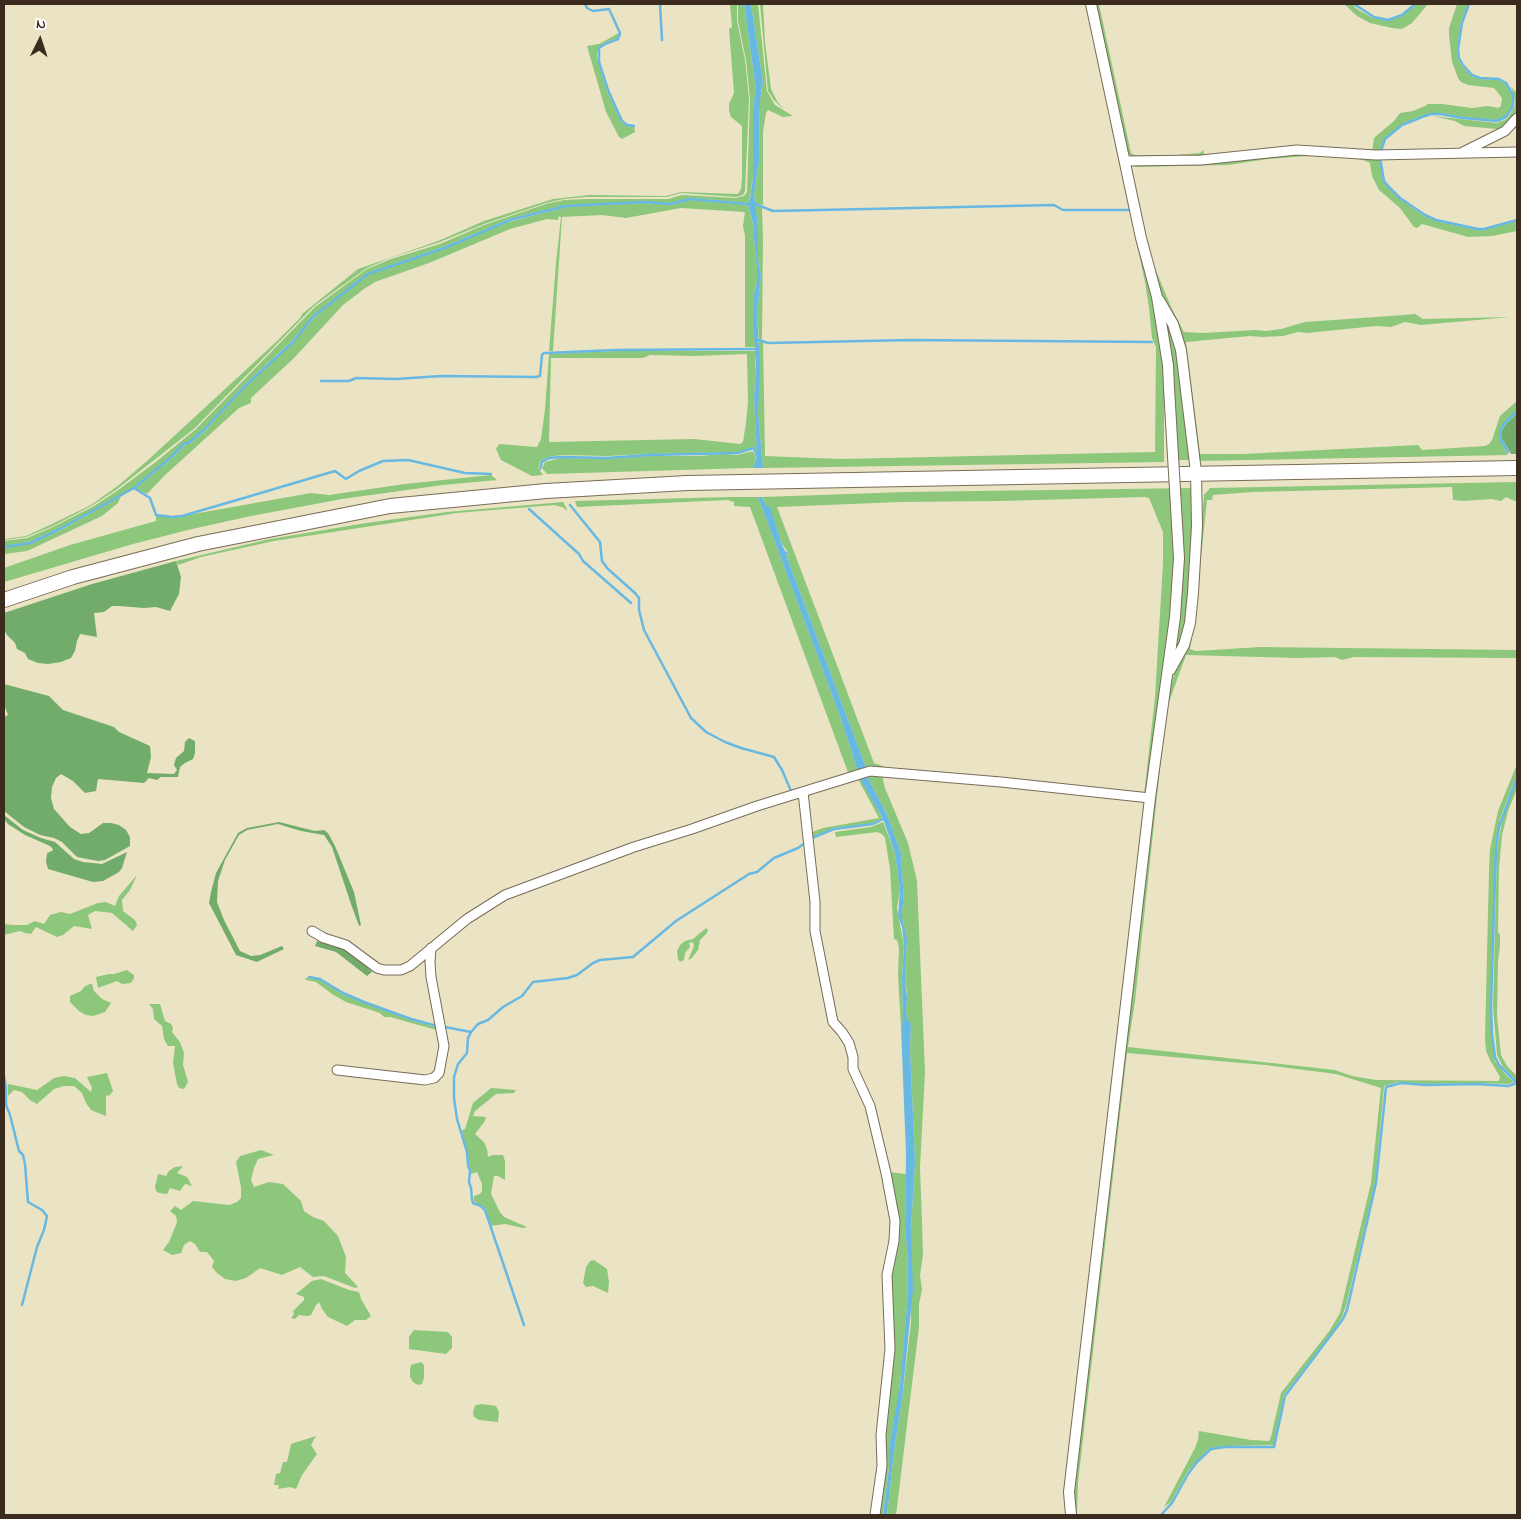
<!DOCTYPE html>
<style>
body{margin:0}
#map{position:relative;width:1521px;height:1519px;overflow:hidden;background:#ebe4c4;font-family:"Indie Flower",sans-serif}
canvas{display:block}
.frame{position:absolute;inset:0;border:5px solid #3b2a1e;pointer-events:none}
.north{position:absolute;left:15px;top:15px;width:50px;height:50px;-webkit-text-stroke:4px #fff;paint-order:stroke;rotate:4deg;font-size:14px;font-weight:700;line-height:20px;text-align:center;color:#3b2a1e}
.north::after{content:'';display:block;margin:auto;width:18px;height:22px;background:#3b2a1e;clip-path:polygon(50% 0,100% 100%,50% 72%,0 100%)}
</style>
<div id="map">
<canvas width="1521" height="1519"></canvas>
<div class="frame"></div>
<div class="north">N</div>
</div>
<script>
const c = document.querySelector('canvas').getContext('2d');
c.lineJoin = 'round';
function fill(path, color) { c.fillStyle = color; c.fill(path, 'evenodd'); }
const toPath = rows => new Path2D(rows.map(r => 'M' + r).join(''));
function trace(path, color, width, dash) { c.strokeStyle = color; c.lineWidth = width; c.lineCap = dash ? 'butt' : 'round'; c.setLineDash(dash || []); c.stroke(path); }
const green = toPath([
 [730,4,737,4,737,21,745,60,749,99,745,191,743,195,736,197,681,193,667,197,586,197,564,199,546,203,484,224,440,242,390,258,367,268,314,306,195,428,116,490,93,505,53,526,26,537,4,540,4,539,26,536,52,524,91,505,119,485,148,460,275,343,301,317,302,314,358,269,438,241,484,221,553,199,589,195,666,196,681,192,738,194,741,189,742,178,742,126,731,117,729,110,729,104,734,93,729,29,732,27],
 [738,4,744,4,756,89,753,107,753,177,749,203,690,198,670,203,644,202,566,205,509,219,446,246,368,273,314,315,291,342,244,385,205,429,189,442,185,443,168,460,134,488,60,528,29,542,4,547,4,541,27,538,53,527,94,506,117,491,157,461,196,429,315,307,367,269,391,259,440,244,484,225,546,204,564,200,586,199,668,199,682,195,736,198,744,196,747,192,750,99,746,60,738,21],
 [751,4,758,4,767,91,775,105,793,116,783,117,768,110,766,113,763,132,763,205,755,203,754,194,759,162,760,99,763,82],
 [760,4,763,4,765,42,771,89,777,101,784,110,774,100,768,91],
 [1093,4,1099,4,1131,153,1135,155,1176,155,1200,153,1203,150,1205,157,1135,158,1128,154],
 [1344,4,1352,4,1357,9,1373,18,1388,21,1402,16,1416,4,1428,4,1412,23,1402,29,1392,28,1370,23,1357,16],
 [1457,4,1468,4,1461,22,1457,49,1458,58,1462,66,1472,76,1480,79,1499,80,1505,84,1512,95,1512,106,1505,117,1497,120,1463,117,1440,113,1431,113,1422,116,1402,124,1385,138,1379,153,1372,152,1374,138,1394,121,1400,113,1413,111,1425,106,1428,104,1442,104,1472,108,1488,106,1498,108,1501,106,1502,98,1494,88,1468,85,1461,82,1458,78,1452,62,1449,35,1449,28],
 [619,33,617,38,604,43,599,47,597,54,598,62,607,91,621,121,627,126,634,127,635,132,622,139,619,137,606,112,587,46,599,44],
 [1511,87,1517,93,1517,115,1505,128,1461,151,1459,149,1481,139,1497,129,1464,126,1455,121,1432,116,1497,123,1507,119,1515,106,1514,95],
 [1111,124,1115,124,1154,296,1157,334,1161,347,1164,374,1164,462,763,468,758,414,759,342,763,341,765,456,840,459,1155,452,1156,347,1152,338,1149,308,1145,282],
 [1281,153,1379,157,1383,181,1399,198,1424,216,1436,221,1478,230,1484,230,1517,221,1517,231,1492,236,1468,237,1422,224,1417,228,1414,227,1400,208,1379,190,1372,176,1370,163,1363,160,1345,157,1308,156,1268,159,1228,165,1135,167,1137,164],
 [690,200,748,205,754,228,754,239,757,269,757,282,754,294,756,347,745,347,745,236,743,226,745,212,681,208,626,218,602,215,562,217,553,351,549,351,556,263,561,217,559,216,558,220,547,219,510,229,429,263,375,282,364,289,343,305,294,358,251,398,251,403,239,408,164,476,147,494,135,488,169,461,186,444,190,444,206,430,245,386,293,343,315,317,337,298,369,274,447,247,501,224,566,207,643,203,670,205],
 [755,205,762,208,763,238,762,339,759,339,757,314,761,275,758,259,758,227],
 [1154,266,1172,309,1184,332,1204,333,1255,330,1266,331,1281,329,1305,322,1404,315,1415,314,1423,319,1510,317,1421,325,1405,322,1391,327,1376,326,1307,333,1298,332,1283,336,1262,337,1250,336,1186,342,1200,454,1243,454,1418,445,1422,450,1485,446,1489,444,1492,440,1500,416,1517,401,1517,410,1504,424,1499,431,1500,440,1508,455,1197,461,1189,392,1159,291],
 [1166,323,1169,323,1174,332,1191,460,1174,460],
 [616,351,756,351,754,398,757,451,754,447,737,452,649,454,607,456,561,455,549,457,541,461,538,468,543,475,532,476,501,460,496,449,499,444,537,447,541,439,545,409,549,354],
 [747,354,748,402,746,423,743,442,740,444,694,439,549,442,551,358,643,358,650,355,694,356],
 [753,451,756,458,753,468,749,468,547,474,542,468,545,462,561,458,607,459,651,456,699,456,723,454,737,455],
 [491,475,497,480,443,485,342,499,251,516,192,529,133,544,4,582,4,568,70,545,156,521,156,515,172,517,182,516,311,493,329,495,405,484],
 [1517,482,1517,502,1506,497,1501,501,1491,499,1463,501,1453,500,1452,487,1253,492,1213,495,1212,500,1207,500,1194,625,1190,649,1195,651,1213,650,1260,647,1517,650,1517,658,1354,657,1342,660,1335,657,1298,658,1186,655,1168,705,1165,722,1135,1001,1128,1047,1335,1070,1352,1076,1376,1080,1499,1081,1500,1077,1490,1060,1486,1051,1485,1038,1489,870,1490,849,1498,811,1517,764,1517,773,1500,819,1496,840,1490,1008,1495,1061,1505,1074,1514,1082,1508,1084,1477,1083,1425,1084,1398,1082,1384,1086,1375,1184,1346,1306,1342,1317,1335,1329,1284,1395,1274,1445,1225,1446,1210,1448,1188,1471,1171,1502,1164,1507,1195,1448,1198,1440,1199,1431,1251,1440,1269,1441,1271,1437,1281,1393,1330,1330,1340,1313,1371,1183,1381,1088,1336,1074,1265,1065,1127,1053,1078,1483,1077,1515,1074,1515,1073,1500,1097,1276,1168,692,1177,666,1196,590,1204,495,1210,488],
 [1194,488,1191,594,1182,641,1174,657,1174,596,1155,720,1148,792,1144,795,1155,697,1163,563,1163,532,1149,498,1145,497,1001,501,899,502,777,507,874,763,891,769,867,770,786,555,789,554,781,542,770,509,766,506,762,497,905,492],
 [121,496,118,503,102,516,27,551,4,554,4,548,30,543,61,530],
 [729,497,758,497,840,716,858,772,849,775,750,507,734,506,734,502,728,500,577,507,575,501],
 [563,502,568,511,562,507,554,505,457,513,274,541,201,557,178,565,176,561,270,539,366,523,447,512],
 [884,774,883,780,885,788,908,843,917,881,925,1072,920,1167,922,1221,923,1255,920,1275,922,1290,919,1304,919,1327,896,1515,887,1515,895,1444,902,1400,911,1322,911,1230,915,1161,910,1049,911,1024,909,1024,906,1012,907,992,905,979,907,938,902,918,902,910,904,903,901,853,888,817,867,776],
 [861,777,882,818,873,823,834,828,811,837,810,833,823,828,879,818,858,779],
 [1517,780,1517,789,1508,811,1502,835,1499,868,1498,932,1500,935,1500,946,1498,962,1497,1016,1501,1055,1507,1066,1517,1076,1517,1081,1503,1067,1497,1055,1493,1006,1497,851,1501,827,1506,808],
 [883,822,895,853,900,890,897,908,904,946,902,977,903,1020,901,1027,898,975,899,948,897,940,894,939,890,869,885,838,882,834,877,832,836,837,835,832,871,827],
 [137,875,130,890,122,900,123,911,135,920,137,925,133,931,112,913,95,911,88,915,92,929,74,926,63,935,57,937,36,927,31,934,25,933,20,931,4,935,4,924,13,925,27,925,35,921,44,924,50,915,61,912,70,914,98,903,106,902,115,906,119,896],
 [706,928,708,930,707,933,700,940,698,950,692,958,688,960,693,949,694,944,692,942,689,943,690,947,685,953,684,960,680,962,678,959,677,951,680,945,685,941,693,939],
 [127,970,134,975,134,978,131,983,122,984,117,981,98,988,96,977,109,974,114,974],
 [305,978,319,979,344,995,411,1020,439,1028,440,1031,390,1017,384,1017,380,1013,346,1002,332,994,316,982,306,980],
 [90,984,92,984,94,991,102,999,111,1003,105,1012,93,1016,86,1015,79,1011,70,1002,70,996,81,991,84,987],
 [149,1004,160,1004,165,1021,171,1024,173,1028,172,1032,180,1042,184,1053,183,1065,188,1082,184,1089,179,1088,177,1084,173,1063,175,1046,168,1046,164,1039,162,1026,154,1019,153,1009],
 [107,1073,113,1091,110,1095,106,1096,106,1116,91,1110,86,1103,82,1093,74,1086,64,1086,54,1089,37,1104,30,1100,22,1092,14,1090,8,1096,8,1084,37,1090,54,1078,64,1076,75,1078,91,1092,92,1088,87,1077],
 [491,1088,516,1090,514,1093,496,1094,475,1111,473,1116,486,1117,485,1121,475,1134,484,1142,487,1149,488,1157,493,1155,503,1155,505,1161,505,1180,498,1176,494,1176,491,1194,500,1212,504,1217,527,1227,523,1228,505,1224,491,1226,486,1209,474,1201,474,1196,480,1194,482,1191,482,1184,477,1172,471,1174,462,1130,465,1129,473,1103],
 [261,1150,274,1155,258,1159,254,1168,251,1180,254,1187,269,1182,283,1184,301,1201,304,1211,313,1217,324,1221,338,1236,346,1257,345,1273,358,1287,355,1288,324,1276,313,1277,300,1267,282,1275,260,1268,246,1278,236,1281,225,1279,217,1273,212,1267,214,1261,207,1252,200,1252,195,1244,190,1241,184,1245,181,1253,172,1255,163,1250,169,1242,177,1222,176,1216,170,1211,175,1206,181,1210,193,1201,229,1205,237,1202,241,1198,241,1187,236,1162,240,1156],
 [183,1166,177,1173,187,1177,192,1186,185,1184,180,1191,170,1188,167,1194,159,1193,156,1191,155,1187,158,1174,166,1176,169,1171,175,1167],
 [888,1172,906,1174,905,1226,908,1263,907,1306,903,1357,898,1401,889,1448,889,1468,883,1515,877,1515,884,1466,889,1279,896,1242],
 [594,1260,607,1269,609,1282,608,1293,593,1286,586,1287,583,1283,586,1267,590,1261],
 [321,1279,349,1290,359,1292,361,1299,371,1316,366,1320,355,1320,347,1326,328,1317,322,1309,319,1302,316,1305,311,1315,307,1316,299,1315,295,1319,291,1318,294,1314,293,1311,304,1300,304,1297,296,1294,312,1281],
 [414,1330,448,1332,452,1337,452,1348,446,1354,409,1349,409,1337],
 [421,1362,424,1365,424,1378,422,1384,418,1385,413,1382,410,1377,410,1370,411,1365],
 [482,1404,496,1406,499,1412,498,1422,479,1420,474,1417,473,1413,474,1408,476,1405],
 [316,1436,311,1445,317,1454,302,1475,296,1489,290,1487,278,1489,279,1485,274,1485,276,1474,280,1473,283,1462,287,1462,291,1444]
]);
const forest = toPath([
 [1517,413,1517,454,1511,454,1502,439,1501,432,1505,425],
 [176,561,181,577,180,585,179,594,170,611,156,607,144,608,119,606,112,606,104,612,94,613,97,637,80,634,77,641,75,651,71,658,61,662,48,664,38,663,28,659,25,653,17,649,15,643,7,635,4,630,4,613,92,584],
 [4,684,49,696,63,710,114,727,119,732,150,746,151,757,147,773,174,774,177,770,174,765,176,758,184,751,185,742,189,738,195,741,195,753,193,759,185,763,180,767,178,777,161,777,157,780,149,778,144,783,98,779,96,791,85,793,73,781,61,774,56,778,52,787,51,798,54,809,70,827,81,834,89,833,103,823,111,823,119,825,126,830,130,837,130,846,105,860,98,861,77,857,62,842,54,838,40,835,24,827,4,811,4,717,8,715,4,705],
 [4,815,23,830,41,838,55,842,74,859,83,862,102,864,127,852,122,868,119,872,103,881,93,882,48,869,46,862,47,853,52,851,53,849,50,846,25,835,8,824,4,819],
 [279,822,315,831,324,830,328,833,335,846,354,892,361,925,359,926,351,904,332,847,324,835,301,831,278,824,247,830,239,835,225,860,218,881,217,902,224,920,240,951,251,956,260,955,282,946,284,949,257,962,236,955,209,903,211,892,216,873,238,833,247,828],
 [317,941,343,948,361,961,372,972,367,976,336,952,315,946]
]);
const water = toPath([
 [744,4,751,4,763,82,760,99,759,162,754,194,758,227,758,259,761,275,757,314,760,364,758,414,763,468,753,468,757,456,754,398,756,360,753,321,754,294,757,282,757,269,754,239,754,228,748,204,750,199,753,177,753,107,756,89],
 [758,497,762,497,766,506,770,507,781,542,785,551,789,553,786,555,867,770,858,772,840,716],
 [867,776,888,817,901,853,904,903,902,910,902,918,907,938,905,979,907,997,906,1012,909,1023,911,1023,910,1049,915,1161,911,1230,913,1290,902,1400,895,1444,887,1515,883,1515,889,1468,889,1448,900,1385,907,1306,908,1263,905,1226,906,1154,901,1027,903,1020,902,977,904,946,902,927,898,916,900,890,895,853,883,819,862,782,861,777]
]);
const stream = toPath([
 [585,4,587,8,593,11,609,9,620,33,618,39,605,44,599,48,599,62,608,90,622,121,627,125,634,126],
 [660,4,662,40],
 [1354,4,1374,17,1388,20,1402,15,1415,4],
 [1381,151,1385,139,1402,125,1422,117,1431,114,1440,114,1463,118,1497,121,1506,117,1513,106,1513,95,1506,83,1499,79,1480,78,1472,75,1463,65,1459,58,1458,49,1462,23,1469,4],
 [1380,158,1384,181,1389,187,1400,198,1425,215,1436,220,1478,229,1484,229,1517,220],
 [755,204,773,211,1054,205,1063,210,1129,210],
 [759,340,768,343,911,340,1152,342],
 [321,381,349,381,356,378,396,379,441,376,536,377,540,376,542,355,544,353,547,353,615,350,756,349],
 [1508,452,1501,440,1500,431,1504,424,1517,411],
 [540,469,542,462,549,458,561,457,607,458,649,455,737,453,754,448,757,456],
 [134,488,150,498,156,515,172,517,182,516,237,500,335,471,346,479,359,471,383,461,408,460,465,473,491,474],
 [570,505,600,542,602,561,608,569,635,593,639,598,639,610,644,630,691,718,706,732,725,742,741,748,774,757,782,770,791,791],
 [529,509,579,554,583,561,631,603],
 [4,547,30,543,60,529,134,488,168,460,185,443,189,443,205,429,245,386,292,343,314,316,368,274,447,247,510,220,566,206,644,202,670,204,690,199,748,204],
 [812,838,834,829,873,824,883,819],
 [309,977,320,979,343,993,364,1002,411,1019,437,1026],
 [445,1027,471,1032],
 [4,1076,6,1087,6,1105,10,1115,19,1151,23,1155,25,1164,28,1202,42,1210,47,1216,44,1230,37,1247,22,1305],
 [1516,1082,1499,1065,1495,1057,1492,1034,1491,1005,1496,849,1499,827,1517,777],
 [524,1325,485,1210,481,1206,473,1203,472,1199,471,1188,469,1182,470,1171,468,1165,467,1152,457,1119,454,1098,454,1077,458,1064,467,1053,468,1038,471,1032,478,1024,488,1020,503,1007,522,996,533,982,568,978,577,975,593,963,600,960,633,957,676,921,749,874,757,872,774,858,798,848,805,843],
 [1161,1515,1172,1503,1188,1474,1197,1462,1211,1449,1225,1447,1274,1447,1285,1396,1343,1319,1347,1310,1376,1183,1386,1087,1401,1083,1425,1085,1477,1084,1508,1086,1517,1083]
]);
const minor = toPath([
 [1463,152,1505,131,1517,118],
 [1126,161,1201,160,1297,150,1376,155,1517,152],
 [803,792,815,902,815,931,833,1022,842,1032,849,1043,853,1057,853,1069,870,1106,886,1173,895,1221,894,1241,887,1275,890,1349,881,1435,882,1466,875,1515],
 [312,931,324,938,346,945,377,968,384,970,401,970,410,966,467,919,505,895,634,847,692,829,757,806,870,771,1001,782,1150,798],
 [337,1070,425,1080,434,1078,439,1073,444,1046,431,977,430,962,431,948]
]);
const tertiary = toPath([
 [1091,4,1141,238,1157,297,1168,365,1169,388],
 [1159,300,1173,324,1181,350,1196,472,1197,526,1193,593,1190,623,1184,645,1170,670],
 [1071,1515,1069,1492,1150,798,1175,617,1179,558]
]);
const trunk = toPath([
 [4,600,73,577,198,544,390,506,546,491,687,483,1517,468]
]);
const tertiaryBridge = toPath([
 [1169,388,1179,558]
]);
fill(green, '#8dc77b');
fill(forest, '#72ac6b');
fill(water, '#67b8e2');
trace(stream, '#67b8e2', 2.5);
trace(minor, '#796b58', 11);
trace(tertiary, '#796b58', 12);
trace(trunk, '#796b58', 16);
trace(minor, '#fff', 9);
trace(tertiary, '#fff', 10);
trace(trunk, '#fff', 14);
trace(tertiaryBridge, '#796b58', 12, []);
trace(tertiaryBridge, '#fff', 10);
</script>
